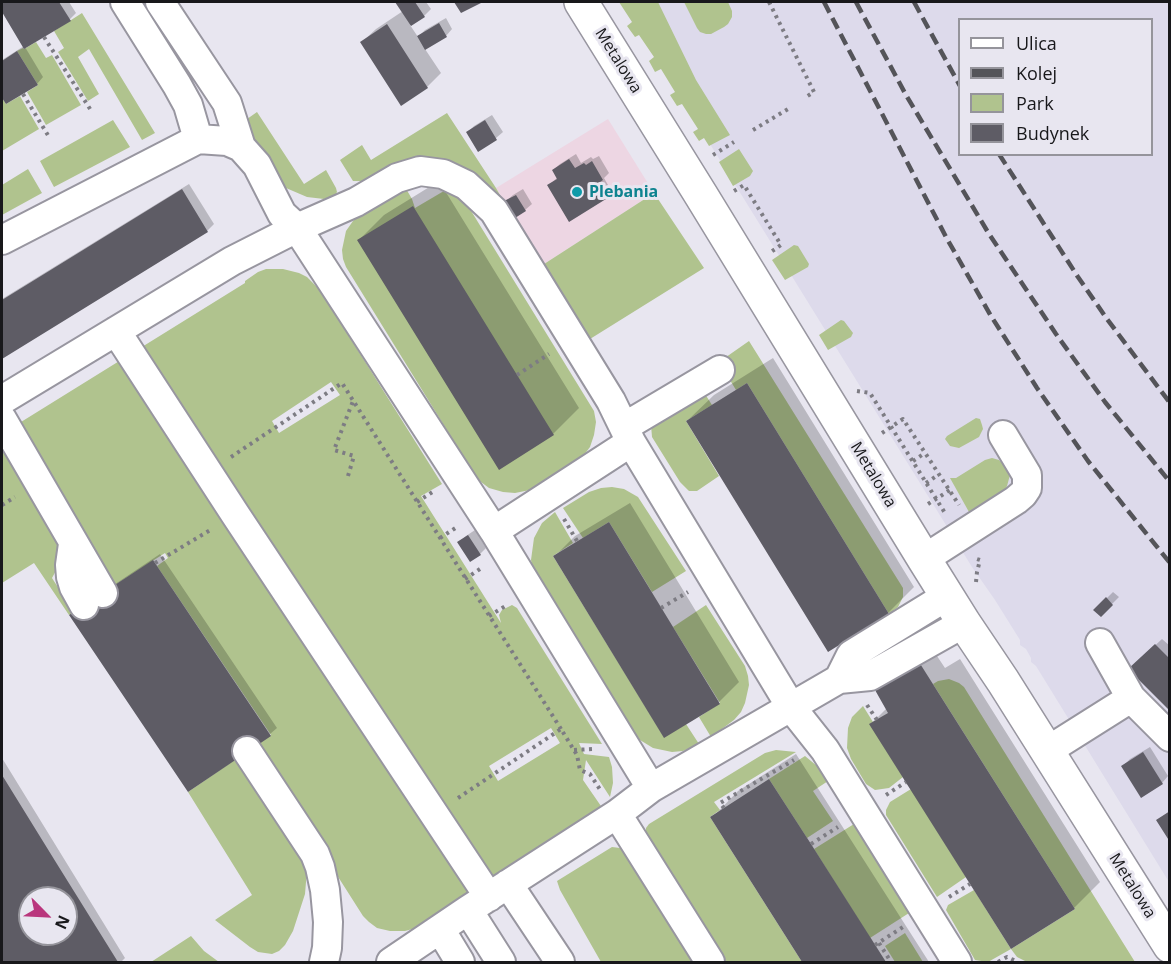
<!DOCTYPE html>
<style>
body{margin:0}
#map{position:relative;width:1171px;height:964px;overflow:hidden;background:#e8e6f0;font-family:"Open Sans",sans-serif}
canvas{display:block}
.frame{position:absolute;inset:0;border:3px solid #18181b;pointer-events:none}
.legend{position:absolute;left:958px;top:18px;width:195px;height:138px;box-sizing:border-box;background:#e8e6f0;border:2px solid #95949b;margin:0;padding:8px 10px;list-style:none;font-size:18px;color:#18181b}
.legend li{display:flex;align-items:center;gap:12px;height:30px}
.legend b{width:30px;border:2px solid #95949b}
.north{position:absolute;left:18px;top:886px;width:60px;height:60px;box-sizing:border-box;background:#e8e6f0;border:2px solid #95949b;border-radius:50%;rotate:114deg;font-size:16px;font-weight:700;line-height:24px;text-align:center;color:#18181b}
.north::after{content:'';display:block;margin:auto;width:21px;height:27px;background:#b9367d;clip-path:polygon(50% 0,100% 100%,50% 72%,0 100%)}
</style>
<div id="map">
<canvas width="1171" height="964"></canvas>
<div class="frame"></div>
<ul class="legend">
<li><b style="height:8px;background:#fff"></b>Ulica</li>
<li><b style="height:8px;background:#545459"></b>Kolej</li>
<li><b style="height:16px;background:#b0c38e"></b>Park</li>
<li><b style="height:16px;background:#5e5c65"></b>Budynek</li>
</ul>
<div class="north">N</div>
</div>
<script>
const c = document.querySelector('canvas').getContext('2d');
c.lineJoin = 'round';
function fill(path, color) { c.fillStyle = color; c.fill(path, 'evenodd'); }
const toPath = rows => new Path2D(rows.map(r => 'M' + r).join(''));
function trace(path, color, width, dash) { c.strokeStyle = color; c.lineWidth = width; c.lineCap = dash ? 'butt' : 'round'; c.setLineDash(dash || []); c.stroke(path); }
function label(font, color, halo, rows, align = 'center') {
  c.font = font + ' "Open Sans",sans-serif'; c.lineWidth = 6; c.setLineDash([]); c.textBaseline = 'middle'; c.strokeStyle = halo; c.fillStyle = color; for (const [text, x, y, turn = 0] of rows) {
    c.save(); c.translate(x, y); c.rotate((+turn || 0) * Math.PI / 180); c.textAlign = isNaN(turn) ? turn : align; if (halo) c.strokeText(text, 0, 0); c.fillText(text, 0, 0); c.restore();
  }
}
const commercial = toPath([
 [608,119,654,193,541,266,496,188]
]);
const built = toPath([
 [622,2,1169,2,1169,882,1036,666,1031,662,1031,658,1026,649,1020,645,1020,640,995,600,972,567],
 [960,20,1152,20,1152,154,960,154]
]);
const green = toPath([
 [619,2,658,2,696,80,730,135,709,146,704,138,699,141,693,132,698,129,682,104,677,106,670,95,675,92,661,69,655,72,649,61,654,57,639,35,635,37,627,26,632,22],
 [684,2,728,2,732,11,732,17,728,24,724,27,711,34,706,34,700,32,697,28],
 [82,13,155,133,142,140,89,49,78,57,99,94,88,101,58,52,64,48,54,31],
 [36,42,46,58,52,55,81,105,46,125,27,92,38,85,17,51,23,48,24,49],
 [20,96,39,129,2,151,2,98,6,104],
 [257,112,304,184,326,170,336,188,337,192,334,197,324,199,307,197,279,185,240,124],
 [447,113,496,188,541,266,654,193,704,268,590,339,595,347,587,348,479,183,353,181,340,160,362,145,371,160],
 [113,120,130,147,54,187,40,161],
 [739,149,753,171,750,176,733,186,719,162],
 [28,169,42,193,2,215,2,185],
 [405,187,412,199,415,208,449,188,465,201,594,411,596,422,594,435,590,447,584,455,530,490,515,493,503,492,489,488,481,482,474,474,346,267,343,259,342,250,346,231,353,221,364,211],
 [794,245,798,246,809,264,808,267,785,280,772,260],
 [266,269,283,269,299,273,307,277,320,290,442,484,421,496,501,623,499,615,502,610,512,605,517,608,602,744,579,743,584,754,609,757,612,767,613,783,610,797,586,760,583,780,603,809,420,927,405,931,390,931,377,928,369,922,363,916,321,850,308,858,305,894,293,931,285,945,279,951,272,954,258,952,250,947,215,920,252,895,188,792,271,735,157,566,168,558,165,553,107,590,20,427,21,422,245,283,245,281,258,272],
 [331,382,340,395,279,433,272,421],
 [551,728,560,743,498,781,489,766],
 [841,320,844,321,853,333,851,337,828,350,819,335],
 [749,341,903,588,903,597,898,607,889,614,747,383,736,390,719,362],
 [705,394,712,405,686,421,719,476,697,491,689,491,680,482,652,437,651,425],
 [976,418,980,419,982,425,983,429,979,437,959,448,950,446,945,439,947,436],
 [2,443,61,549,59,565,52,578,74,612,69,615,34,563,2,583],
 [992,458,999,460,1003,464,1010,475,1007,486,1005,490,969,512,950,478,956,478,985,460],
 [612,487,624,489,638,497,686,571,652,592,609,522,583,538,563,508,589,492,601,488],
 [555,512,573,543,553,556,664,737,686,724,699,744,683,751,672,752,653,748,640,740,631,728,537,577,533,570,531,560,534,538,542,523],
 [706,605,745,666,748,676,749,685,745,703,741,712,734,720,711,737,699,717,720,703,673,627],
 [949,679,959,683,964,687,1135,962,1027,962,1017,957,1011,949,988,962,975,960,946,910,948,905,974,890,1011,949,1075,909,933,684,938,681],
 [863,706,873,722,870,724,903,777,889,788,875,790,866,784,851,759,847,748,848,728,852,717],
 [776,750,796,752,714,802,720,810,710,817,802,962,718,962,646,835,646,828,649,824,765,753],
 [805,756,817,766,828,781,813,791,833,821,807,838,769,779],
 [911,789,966,877,937,897,886,815,886,810,890,802],
 [854,824,909,913,870,938,814,849],
 [612,847,620,848,628,853,699,962,601,962,560,890,557,881],
 [905,933,923,962,895,962,885,946],
 [191,936,204,951,219,962,151,962]
]);
const shadow = toPath([
 [2,2,69,2,76,13,70,19,25,47,43,77,37,84,6,102,2,95,2,60,24,46,2,9],
 [397,2,426,2,431,9,424,16,410,25,418,37,425,30,446,18,452,29,446,36,425,49,441,73,427,87,402,103,362,42,376,29,403,11],
 [492,115,503,132,496,138,478,150,468,132,474,126],
 [576,154,581,163,591,157,593,159,599,156,609,173,604,178,612,192,605,198,549,185,558,177,553,170,560,164],
 [439,181,579,408,553,434,358,241,384,215],
 [189,184,214,224,207,231,2,357,2,299],
 [523,189,532,204,525,210,506,201,513,195],
 [773,358,914,587,888,613,687,421,714,395],
 [630,503,739,682,719,702,665,736,555,556,575,536],
 [475,530,486,548,480,554,459,542,466,536],
 [160,554,277,728,270,734,188,790,78,609],
 [1113,592,1119,597,1101,615,1095,610],
 [1162,639,1170,646,1170,709,1130,669],
 [933,650,945,668,960,659,1100,882,1074,908,871,724,887,708,877,691,890,677],
 [1150,747,1168,776,1162,783,1123,766,1130,759],
 [796,754,929,962,804,962,712,818,738,791],
 [2,758,125,958,121,962,2,962],
 [30,898,66,898,66,934,30,934]
]);
const building = toPath([
 [2,2,59,2,71,21,24,49,2,12],
 [395,2,415,2,425,17,411,26],
 [454,2,483,2,461,13],
 [439,23,447,37,425,50,417,36],
 [387,24,428,88,401,106,360,42],
 [17,51,38,85,6,104,2,98,2,61],
 [485,120,497,140,478,152,466,132],
 [569,159,575,168,584,163,586,165,592,161,603,180,597,184,606,199,569,222,547,185,557,179,552,170],
 [182,189,208,232,2,359,2,300],
 [516,195,526,211,515,218,504,201],
 [413,206,554,435,499,470,357,240],
 [747,383,889,614,828,652,686,421],
 [609,522,720,704,664,738,553,556],
 [468,535,481,555,470,562,457,542],
 [153,560,271,736,188,792,69,615],
 [1106,597,1113,605,1101,617,1093,610],
 [1155,644,1170,659,1170,711,1128,669],
 [919,662,1075,909,1011,949,869,724,888,713,875,690],
 [1143,752,1163,784,1141,798,1121,766],
 [2,775,57,864,118,962,2,962],
 [30,898,66,898,66,934,30,934],
 [769,779,811,844,886,962,802,962,710,817],
 [1170,811,1170,842,1156,820]
]);
const path = toPath([
 [769,2,814,92,806,97],
 [44,37,92,112],
 [23,94,49,137],
 [753,130,788,109],
 [713,155,734,142],
 [734,191,744,185,781,245,771,252],
 [517,375,549,354],
 [857,391,870,393,945,513],
 [882,433,903,419,959,505],
 [231,457,342,383,561,729],
 [913,461,925,453],
 [348,476,354,456,334,450,353,401],
 [926,483,938,475],
 [417,502,434,491],
 [928,504,950,490],
 [2,505,15,497],
 [564,519,577,541],
 [440,538,457,527],
 [155,563,212,529],
 [465,579,483,567],
 [976,582,977,572,980,560,977,559],
 [661,608,688,592],
 [489,616,507,605],
 [867,705,877,720],
 [574,750,592,749],
 [886,795,906,782],
 [458,798,561,729,577,755,580,770,590,774,601,791],
 [724,808,720,803,794,760],
 [811,844,838,827],
 [949,897,970,884],
 [879,943,891,962],
 [875,945,903,927],
 [998,962,1007,957,1018,962]
]);
const minor = toPath([
 [125,2,177,85,188,105,198,139],
 [160,2,227,103,241,147],
 [2,240,198,139,227,141,241,147,257,165,282,214,297,228,356,202,397,178,420,171,443,174,466,185,494,211,611,401,631,442,494,531],
 [116,331,235,514,489,897],
 [2,400,232,261,297,228,494,531,651,788,617,814,468,910,391,962],
 [2,419,103,593],
 [624,427,720,370],
 [631,442,791,707,825,750,957,962],
 [73,544,70,565,71,577,74,587,84,605],
 [924,559,1016,500,1023,494,1027,488,1027,475,1003,435],
 [1100,643,1131,698],
 [839,679,851,655,947,596],
 [247,751,315,854,320,867,325,890,328,922,327,948,324,962],
 [1047,751,1131,698,1170,737],
 [651,788,839,679,870,676,964,623],
 [617,814,710,962],
 [508,884,560,962],
 [468,910,501,962],
 [440,929,460,962]
]);
const major = toPath([
 [581,2,701,195,924,559,964,623,1003,681,1170,946]
]);
const rail = toPath([
 [824,2,946,237,991,316,1037,388,1088,461,1170,563],
 [856,2,906,95,989,234,1056,334,1105,402,1170,482],
 [914,2,960,86],
 [999,154,1078,277,1107,319,1170,403]
]);
const markers = [
 [577,192,6,"#0f9aa8"]
];
const streetNames = [
 ["Metalowa",618,61,58],
 ["Metalowa",873,475,59],
 ["Metalowa",1132,886,58]
];
const cultureNames = [
 ["Plebania",589,192]
];
fill(commercial, '#edd6e3');
fill(built, '#dddaeb');
fill(green, '#b0c38e');
fill(shadow, '#0003');
fill(building, '#5e5c65');
trace(minor, '#9896a0', 32);
trace(major, '#9896a0', 36);
trace(path, '#7d7c83', 4, [3, 4.5]);
trace(minor, '#fff', 28);
trace(major, '#fff', 33);
trace(rail, '#545459', 4.5, [12, 6]);
for (const [x, y, r, color] of markers) { const dot = new Path2D(); dot.arc(x, y, r, 0, 2 * Math.PI); c.fillStyle = color; c.fill(dot); trace(dot, '#e8e6f0', 2); }
label('16px', '#18181b', '#e8e6f0', streetNames);
label('bold 16px', '#0d838f', '#e8e6f0', cultureNames, 'left');
</script>
